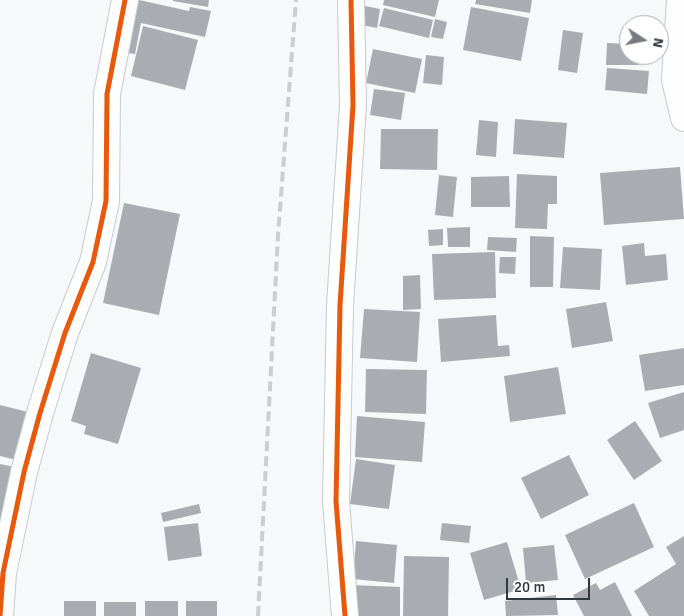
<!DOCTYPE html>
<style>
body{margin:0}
#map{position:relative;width:684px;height:616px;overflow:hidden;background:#f6f8fa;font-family:Signika,sans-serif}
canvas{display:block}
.north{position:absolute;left:619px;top:15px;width:50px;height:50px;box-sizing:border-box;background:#fff;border:1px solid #acafb2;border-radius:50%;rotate:101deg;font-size:14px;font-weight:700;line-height:20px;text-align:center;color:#30383e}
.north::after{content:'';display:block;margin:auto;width:18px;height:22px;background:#757b80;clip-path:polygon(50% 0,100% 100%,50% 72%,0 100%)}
.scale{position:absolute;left:506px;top:578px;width:84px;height:22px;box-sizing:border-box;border:2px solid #30383e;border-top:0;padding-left:6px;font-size:15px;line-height:18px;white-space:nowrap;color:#30383e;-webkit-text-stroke:4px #fff;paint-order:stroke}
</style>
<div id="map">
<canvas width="684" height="616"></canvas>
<div class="north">N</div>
<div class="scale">20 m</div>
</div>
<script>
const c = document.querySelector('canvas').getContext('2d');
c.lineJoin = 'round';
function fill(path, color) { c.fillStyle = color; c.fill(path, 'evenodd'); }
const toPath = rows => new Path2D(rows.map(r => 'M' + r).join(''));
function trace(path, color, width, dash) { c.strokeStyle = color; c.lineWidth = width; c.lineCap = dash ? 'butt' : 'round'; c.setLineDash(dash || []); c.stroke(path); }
const building = toPath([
 [139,0,189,11,190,7,211,11,205,37,141,23,135,54,128,53],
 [173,0,209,0,208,7,173,1],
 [384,0,439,0,435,17,383,5],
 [476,0,532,0,530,13,475,4],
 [365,6,380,9,377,28,362,25],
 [471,7,529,18,521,61,463,50],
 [384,8,433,20,429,38,379,26],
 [435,19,447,22,443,39,431,37],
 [143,26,198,40,185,90,131,76],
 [563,30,583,33,577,73,558,70],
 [607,43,629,44,629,55,639,55,639,65,606,65],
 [373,49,422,59,415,93,366,83],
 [426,55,444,57,442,85,423,83],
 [607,68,649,71,647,94,605,90],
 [374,89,405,93,401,120,370,115],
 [515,119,567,123,564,158,513,154],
 [479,120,498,122,496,157,476,155],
 [381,129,438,129,437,170,380,169],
 [680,167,684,219,604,225,600,173],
 [517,174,557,176,557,204,548,204,547,229,515,228],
 [439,175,457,177,453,217,435,215],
 [509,176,510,207,471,207,471,177],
 [124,203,180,214,159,315,103,303],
 [470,227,470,247,448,247,447,228],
 [443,229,443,245,429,246,428,230],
 [530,236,554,237,553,287,530,287],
 [488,237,517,238,516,252,487,250],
 [644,243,645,256,666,254,668,280,626,285,622,246],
 [563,247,602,249,600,290,560,288],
 [495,252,496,298,434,300,432,254],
 [500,257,516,257,515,274,499,273],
 [420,275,421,309,403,310,403,276],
 [606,302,613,341,572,348,566,309],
 [364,309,420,312,417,362,360,358],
 [496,315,498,346,509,345,510,356,441,362,438,319],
 [684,348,684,385,645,391,639,355],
 [91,353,141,368,118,444,84,434,86,426,71,421],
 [558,367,566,414,510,422,504,376],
 [366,369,427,370,426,414,365,412],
 [684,392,684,430,660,438,648,403],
 [0,405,28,412,17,460,0,456],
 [357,416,425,422,422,462,355,457],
 [635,421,662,461,634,480,607,440],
 [569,455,589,495,541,519,521,478],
 [356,459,395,465,389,509,350,504],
 [0,464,15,467,5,519,0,518],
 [634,503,654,547,585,579,565,535],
 [199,504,201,513,163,522,161,513],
 [198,523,202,556,168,561,164,527],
 [442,523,471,526,469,543,440,540],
 [684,536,684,616,649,616,634,591,676,564,666,547],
 [356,541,397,545,394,583,353,579],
 [507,542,521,589,484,600,470,553],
 [554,545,558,580,526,583,523,548],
 [404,556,449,557,448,616,403,616],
 [615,582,632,616,584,616,573,595,596,583,600,590],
 [351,585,400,587,400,616,351,616],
 [556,595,558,615,506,616,505,601],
 [64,601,96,601,96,616,64,616],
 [145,601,178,601,178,616,145,616],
 [186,601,217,601,217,616,186,616],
 [104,602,136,602,136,616,104,616]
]);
const street = toPath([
 [680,0,675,80,684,118],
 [0,616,3,573,24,472,40,413,65,333,93,262,106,201,107,94,125,0],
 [345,616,336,501,340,305,353,105,351,0]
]);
const rail = toPath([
 [258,616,278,235,296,0]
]);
const cycleway = toPath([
 [0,616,3,573,24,472,40,413,65,333,93,262,106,201,107,94,125,0],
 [345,616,336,501,340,305,353,105,351,0]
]);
fill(building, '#a9adb1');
trace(street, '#c6cbcf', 28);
trace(street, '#fefefe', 26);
trace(rail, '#cccdce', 4, [10, 5]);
trace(cycleway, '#e8590c', 5);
</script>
